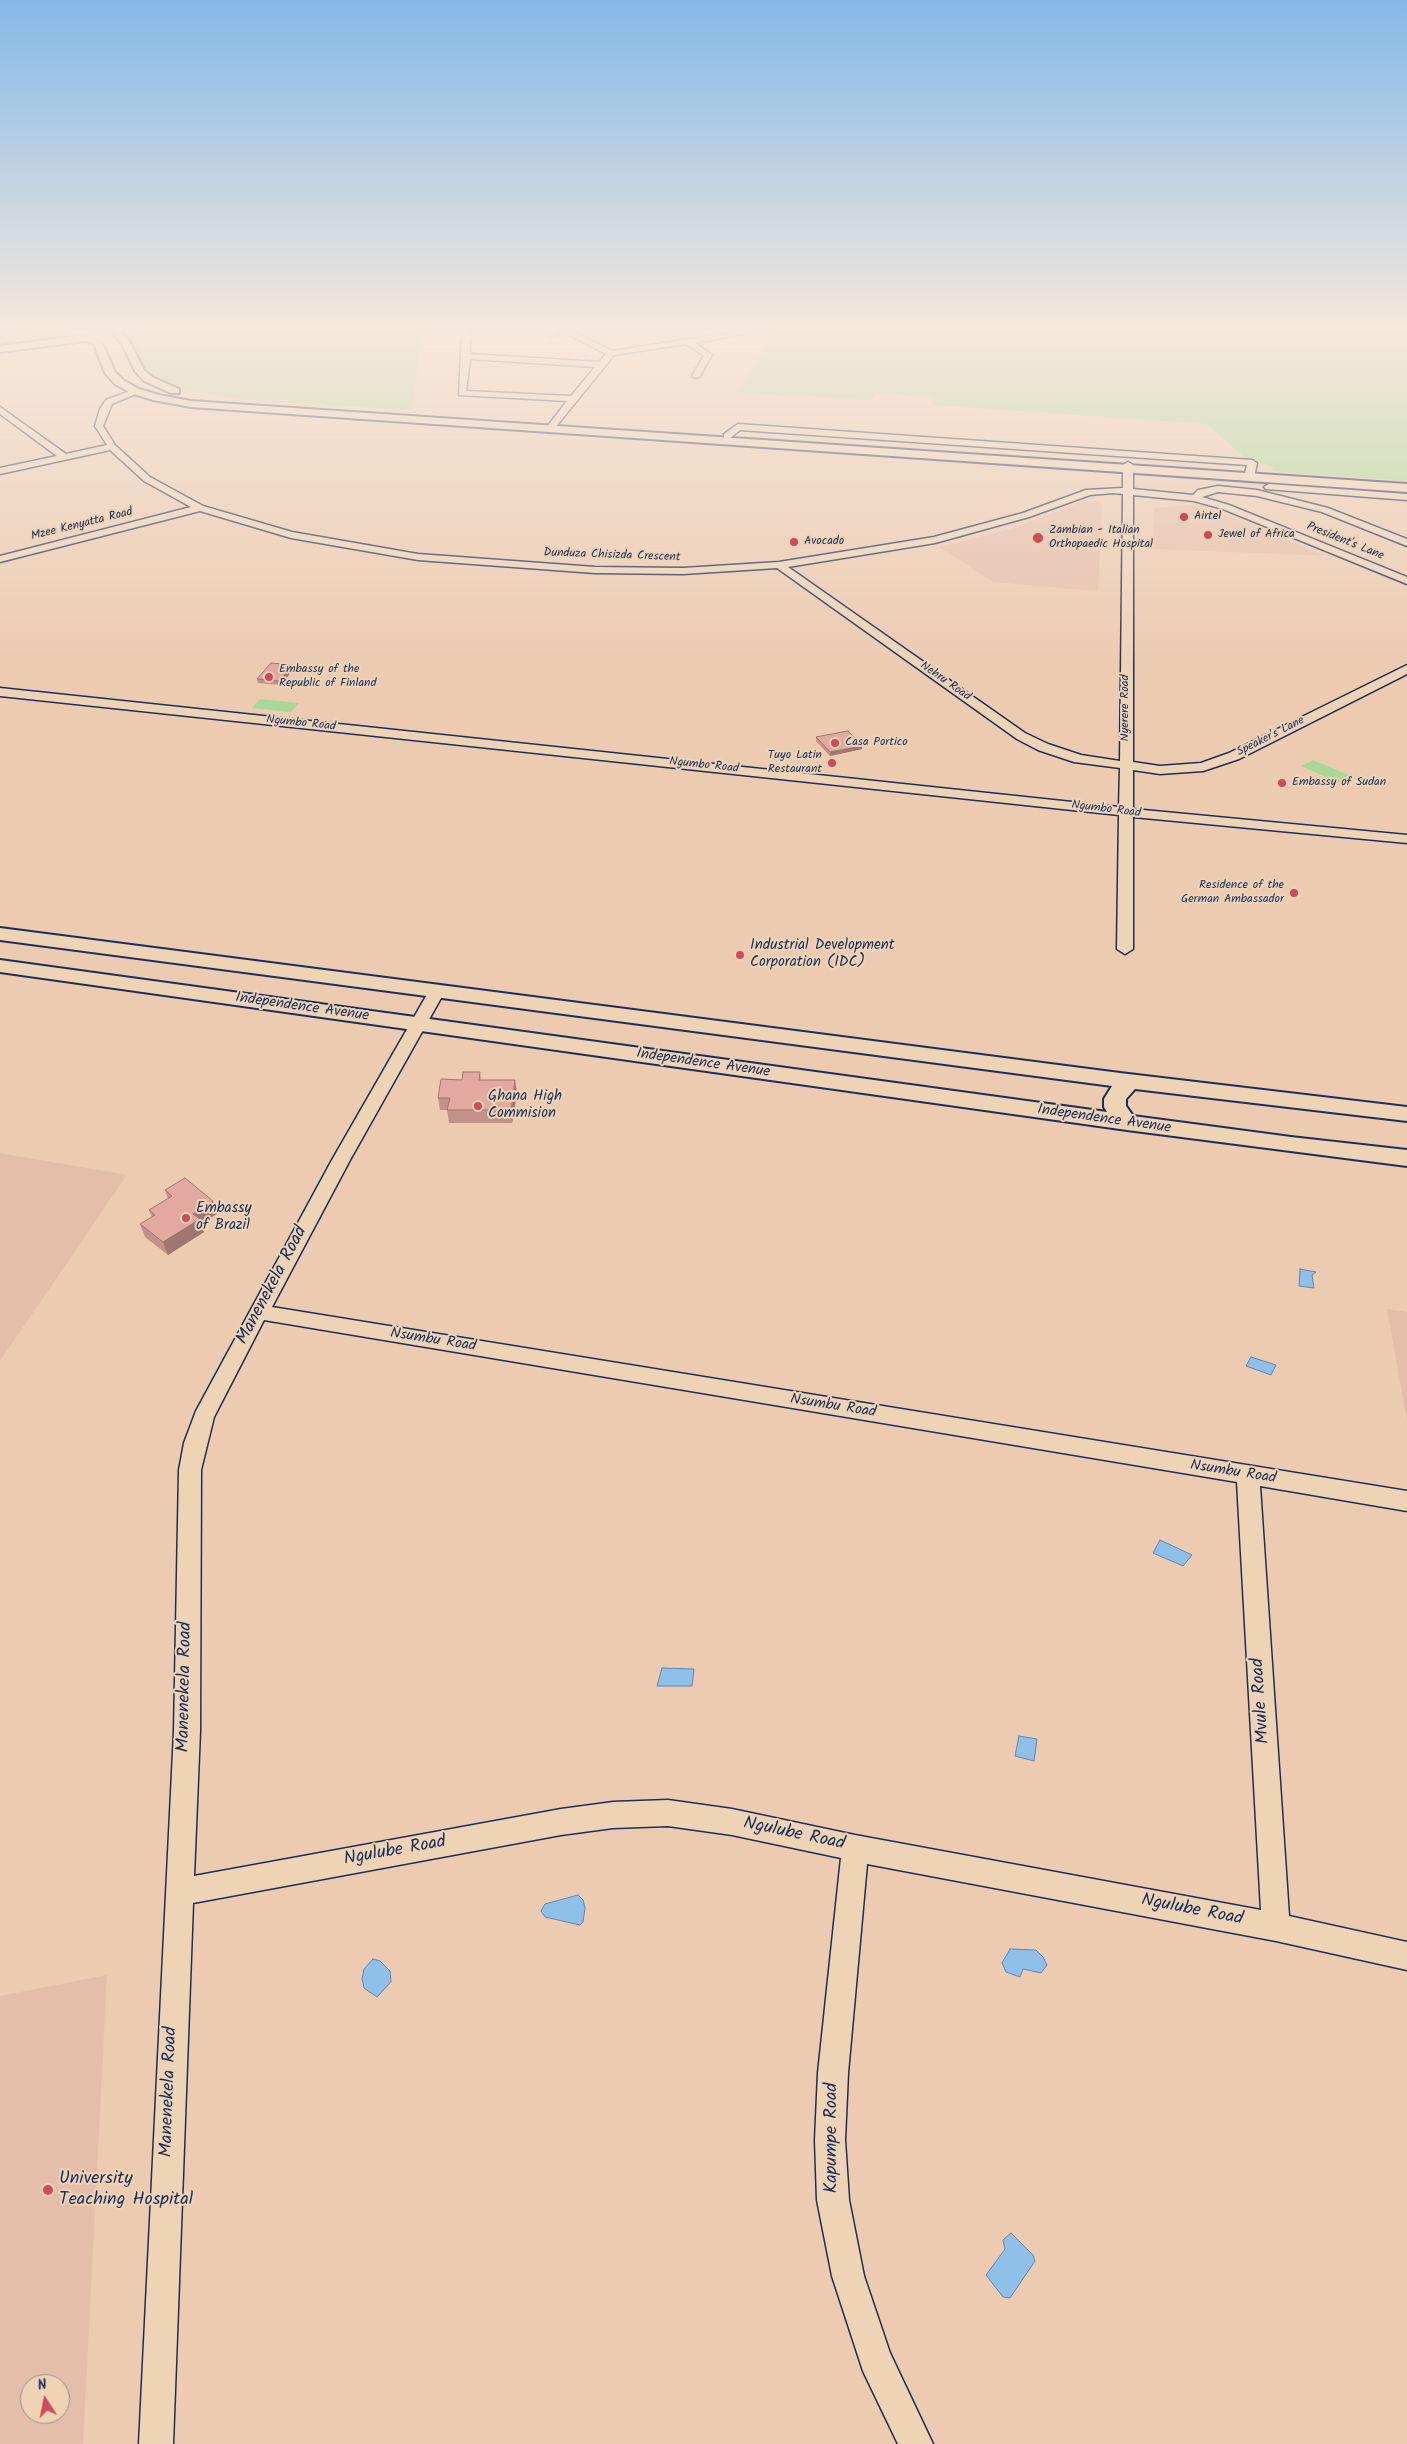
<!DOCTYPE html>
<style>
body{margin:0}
#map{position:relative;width:1407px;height:2444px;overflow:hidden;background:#eccbb1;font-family:Kalam,sans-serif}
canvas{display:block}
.north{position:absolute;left:20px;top:2374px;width:50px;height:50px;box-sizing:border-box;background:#eed3b5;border:1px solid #9a9192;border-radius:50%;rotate:349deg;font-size:14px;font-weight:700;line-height:20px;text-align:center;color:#1b2f5e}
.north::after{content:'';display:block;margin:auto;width:18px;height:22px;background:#d1495b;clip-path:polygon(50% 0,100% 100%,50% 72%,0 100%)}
</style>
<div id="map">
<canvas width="1407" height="2444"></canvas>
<div class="north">N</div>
</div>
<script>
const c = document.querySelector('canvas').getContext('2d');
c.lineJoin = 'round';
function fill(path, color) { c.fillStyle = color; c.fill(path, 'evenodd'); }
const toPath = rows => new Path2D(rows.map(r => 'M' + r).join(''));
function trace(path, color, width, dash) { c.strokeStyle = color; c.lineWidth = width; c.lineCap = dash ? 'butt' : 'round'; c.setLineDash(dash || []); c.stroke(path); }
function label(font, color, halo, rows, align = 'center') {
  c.font = font + ' Kalam,sans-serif'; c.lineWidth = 4; c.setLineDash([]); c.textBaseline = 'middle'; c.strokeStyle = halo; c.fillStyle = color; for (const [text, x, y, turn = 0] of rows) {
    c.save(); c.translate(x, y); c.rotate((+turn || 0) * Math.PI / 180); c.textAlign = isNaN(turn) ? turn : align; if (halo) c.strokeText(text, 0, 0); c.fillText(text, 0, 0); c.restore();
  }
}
const built = toPath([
 [0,330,19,330,36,341,0,346],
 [1086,500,1102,504,1098,591,993,582,939,547,1014,528],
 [1199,504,1327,556,1152,549,1154,508],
 [0,1153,127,1175,0,1361],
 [1387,1309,1407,1312,1407,1420],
 [107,1975,83,2444,0,2444,0,1996],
 [30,2384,60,2384,60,2414,30,2414]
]);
const green = toPath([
 [19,330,76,330,79,332,75,335,36,341],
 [165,330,422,330,412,410,247,400,177,389,141,369,126,335],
 [776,330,1407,330,1407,481,1272,471,1273,466,1247,460,1207,424,932,405,934,397,876,393,873,400,738,393],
 [260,699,299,703,291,712,252,708],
 [1313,760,1351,776,1339,783,1301,766]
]);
const water = toPath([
 [1300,1269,1316,1272,1312,1275,1314,1288,1299,1286,1300,1269],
 [1251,1357,1276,1365,1271,1375,1246,1366,1251,1357],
 [1160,1540,1192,1555,1183,1566,1153,1553,1160,1540],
 [662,1668,694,1669,692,1686,657,1686,662,1668],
 [1019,1736,1037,1739,1034,1761,1015,1756,1019,1736],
 [578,1895,583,1900,585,1908,583,1922,580,1925,545,1917,541,1911,545,1904,578,1895],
 [1010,1949,1036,1950,1043,1957,1047,1965,1041,1973,1023,1969,1020,1977,1006,1972,1002,1963,1010,1949],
 [373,1959,380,1961,390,1971,391,1982,377,1997,364,1988,362,1979,364,1969,373,1959],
 [1011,2233,1033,2255,1035,2261,1010,2298,1003,2297,986,2275,1005,2249,1003,2240,1011,2233]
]);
const minor = toPath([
 [462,330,470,330,470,354,599,362,606,354,560,330,570,330,612,351,748,330,767,330,695,343,712,355,700,376,696,378,692,376,704,356,686,344,614,355,554,429,551,430,547,427,567,401,459,395,462,330],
 [470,359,595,367,571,396,466,391,470,359],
 [543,330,552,330,559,335,552,337,543,330],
 [135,389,139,391,138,393,112,404,103,426,115,445,150,477,203,506,292,532,418,554,595,567,683,568,779,562,934,537,1023,513,1086,490,1123,488,1123,465,1128,462,1133,465,1133,489,1193,495,1198,490,1218,486,1257,490,1328,508,1407,539,1407,546,1322,512,1257,496,1218,492,1202,497,1229,505,1407,577,1407,584,1223,509,1194,501,1133,495,1133,762,1160,766,1201,763,1229,753,1407,665,1407,674,1239,759,1203,771,1160,774,1133,770,1133,809,1407,835,1407,843,1133,817,1133,949,1125,954,1117,949,1119,815,0,696,0,688,1119,807,1120,768,1074,762,1038,750,1017,739,777,568,683,574,595,573,418,560,291,538,200,511,0,562,0,556,191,507,144,481,110,450,0,474,0,468,57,456,0,414,0,407,66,454,107,445,95,426,100,409,106,400,135,389],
 [1113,493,1123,494,1120,761,1081,755,1048,744,1025,733,788,567,935,543,1029,517,1090,495,1113,493],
 [738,424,1252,460,1257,463,1254,477,1249,480,1244,477,1247,465,740,430,730,438,724,438,724,434,738,424],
 [1269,484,1407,494,1407,500,1266,489,1264,487,1269,484],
 [437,986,445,991,350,1160,272,1307,1407,1491,1407,1511,1260,1486,1289,1916,1407,1942,1407,1970,1276,1941,867,1864,848,2073,845,2140,849,2200,864,2276,890,2353,933,2444,898,2444,863,2371,832,2276,817,2200,815,2140,818,2073,841,1858,732,1835,668,1826,613,1828,561,1835,193,1903,173,2444,139,2444,174,1731,179,1470,184,1443,196,1411,332,1160,429,991,437,986],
 [264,1320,1237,1482,1261,1910,855,1835,732,1809,668,1800,613,1802,561,1809,194,1876,200,1731,201,1470,214,1417,264,1320]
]);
const major = toPath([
 [116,333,122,333,129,341,144,370,152,377,179,389,179,393,171,393,144,381,135,371,122,344,114,335,116,333],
 [86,335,101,340,115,372,123,380,139,389,159,395,191,401,1407,484,1407,492,191,407,153,400,131,393,115,384,105,373,94,344,86,341,0,352,0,346,86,335],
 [0,928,1120,1073,1407,1107,1407,1121,1135,1089,1126,1099,1126,1106,1133,1116,1291,1137,1407,1150,1407,1166,1127,1130,0,972,0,960,1107,1112,1104,1107,1104,1099,1112,1086,0,940,0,928]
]);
const majorBridge = toPath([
 [92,330,107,340]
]);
const wall = toPath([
 [294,669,280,685,258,683,257,679],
 [816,737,862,746,862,749,830,756,816,741],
 [480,1072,481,1080,517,1093,512,1123,449,1123,447,1110,440,1110,438,1098,462,1080],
 [165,1190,213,1201,218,1213,201,1224,204,1232,168,1255,145,1237,140,1224,152,1217,149,1210,168,1199]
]);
const shadedWall = toPath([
 [293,665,294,669,280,685,279,681],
 [862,746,862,749,830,756,830,752],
 [515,1080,517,1093,512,1123,511,1110],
 [213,1201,218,1213,201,1224,204,1232,168,1255,163,1242,193,1214]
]);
const building = toPath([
 [271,663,293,665,279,681,257,679,271,663],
 [848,731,862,746,830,752,816,737,848,731],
 [463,1072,480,1072,479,1080,515,1080,511,1110,447,1110,450,1098,438,1098,441,1079,462,1080,463,1072],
 [185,1178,213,1201,193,1214,200,1219,163,1242,140,1224,155,1215,149,1210,172,1196,165,1190,185,1178]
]);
const markers = [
 [1184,517,5,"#d1495b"],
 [1208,535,5,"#d1495b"],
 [1038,538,6,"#d1495b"],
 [794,542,5,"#d1495b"],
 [269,677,5,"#d1495b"],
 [835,743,5,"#d1495b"],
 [832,763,5,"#d1495b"],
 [1282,783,5,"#d1495b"],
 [1294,893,5,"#d1495b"],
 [740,955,5,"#d1495b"],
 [478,1106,5,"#d1495b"],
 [186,1218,5,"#d1495b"],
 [48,2190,6,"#d1495b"]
];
const farPoinames = [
 ["Airtel",1194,517],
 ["Zambian - Italian",1049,531],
 ["Orthopaedic Hospital",1049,545],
 ["Jewel of Africa",1218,535],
 ["Avocado",804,542],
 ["Embassy of the",279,670],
 ["Republic of Finland",279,684],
 ["Casa Portico",845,743],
 ["Tuyo Latin",822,756,"right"],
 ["Restaurant",822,770,"right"],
 ["Embassy of Sudan",1292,783],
 ["Residence of the",1284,886,"right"],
 ["German Ambassador",1284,900,"right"]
];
const farStreetnames = [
 ["Mzee Kenyatta Road",82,525,-14],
 ["President's Lane",1345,542,22],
 ["Dunduza Chisizda Crescent",612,556,2],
 ["Nehru Road",945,682,35],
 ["Nyerere Road",1126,708,-90],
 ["Ngumbo Road",301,724,6],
 ["Speaker's Lane",1271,737,-27],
 ["Ngumbo Road",704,766,6],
 ["Ngumbo Road",1106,810,7]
];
const poiNames = [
 ["Industrial Development",750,946],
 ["Corporation (IDC)",750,963],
 ["Ghana High",488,1097],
 ["Commision",488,1114],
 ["Embassy",196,1209],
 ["of Brazil",196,1226]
];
const streetNames = [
 ["Independence Avenue",302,1008,8],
 ["Independence Avenue",703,1064,8],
 ["Independence Avenue",1104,1120,8],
 ["Nsumbu Road",433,1341,9],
 ["Nsumbu Road",833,1407,9],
 ["Nsumbu Road",1233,1473,9]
];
const nearStreetnames = [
 ["Manenekela Road",273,1286,-62],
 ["Manenekela Road",186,1687,-89],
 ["Mvule Road",1262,1701,-94],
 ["Ngulube Road",794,1835,12],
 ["Ngulube Road",395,1852,-10],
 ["Ngulube Road",1192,1911,11],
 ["Manenekela Road",170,2092,-88],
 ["Kapumpe Road",833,2138,-90]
];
const nearPoinames = [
 ["University",59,2180],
 ["Teaching Hospital",59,2201]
];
fill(built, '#e5beaa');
fill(green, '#a8d898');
fill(water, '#8ec0ea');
trace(water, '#6086b2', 1);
trace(minor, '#1b2f5e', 3);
trace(major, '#1b2f5e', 4);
fill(minor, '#eed3b5');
fill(major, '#eed3b5');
trace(majorBridge, '#1b2f5e', 12, []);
trace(majorBridge, '#eed3b5', 11);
fill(wall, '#c3918a');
fill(shadedWall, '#9f7670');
fill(building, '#e3a9a0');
trace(building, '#9f7670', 1);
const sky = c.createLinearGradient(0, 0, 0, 672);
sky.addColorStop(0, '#84b9e9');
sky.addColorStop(0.49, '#f6e8dc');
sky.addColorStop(1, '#f6e8dc00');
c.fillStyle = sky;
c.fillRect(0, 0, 1407, 672);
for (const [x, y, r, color] of markers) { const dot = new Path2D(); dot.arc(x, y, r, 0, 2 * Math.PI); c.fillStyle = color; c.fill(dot); trace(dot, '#eed3b5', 2); }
label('12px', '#1b2f5e', '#eed3b5', farPoinames, 'left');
label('12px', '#1b2f5e', '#eed3b5', farStreetnames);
label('15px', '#1b2f5e', '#eed3b5', poiNames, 'left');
label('15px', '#1b2f5e', '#eed3b5', streetNames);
label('18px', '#1b2f5e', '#eed3b5', nearStreetnames);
label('18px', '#1b2f5e', '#eed3b5', nearPoinames, 'left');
</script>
